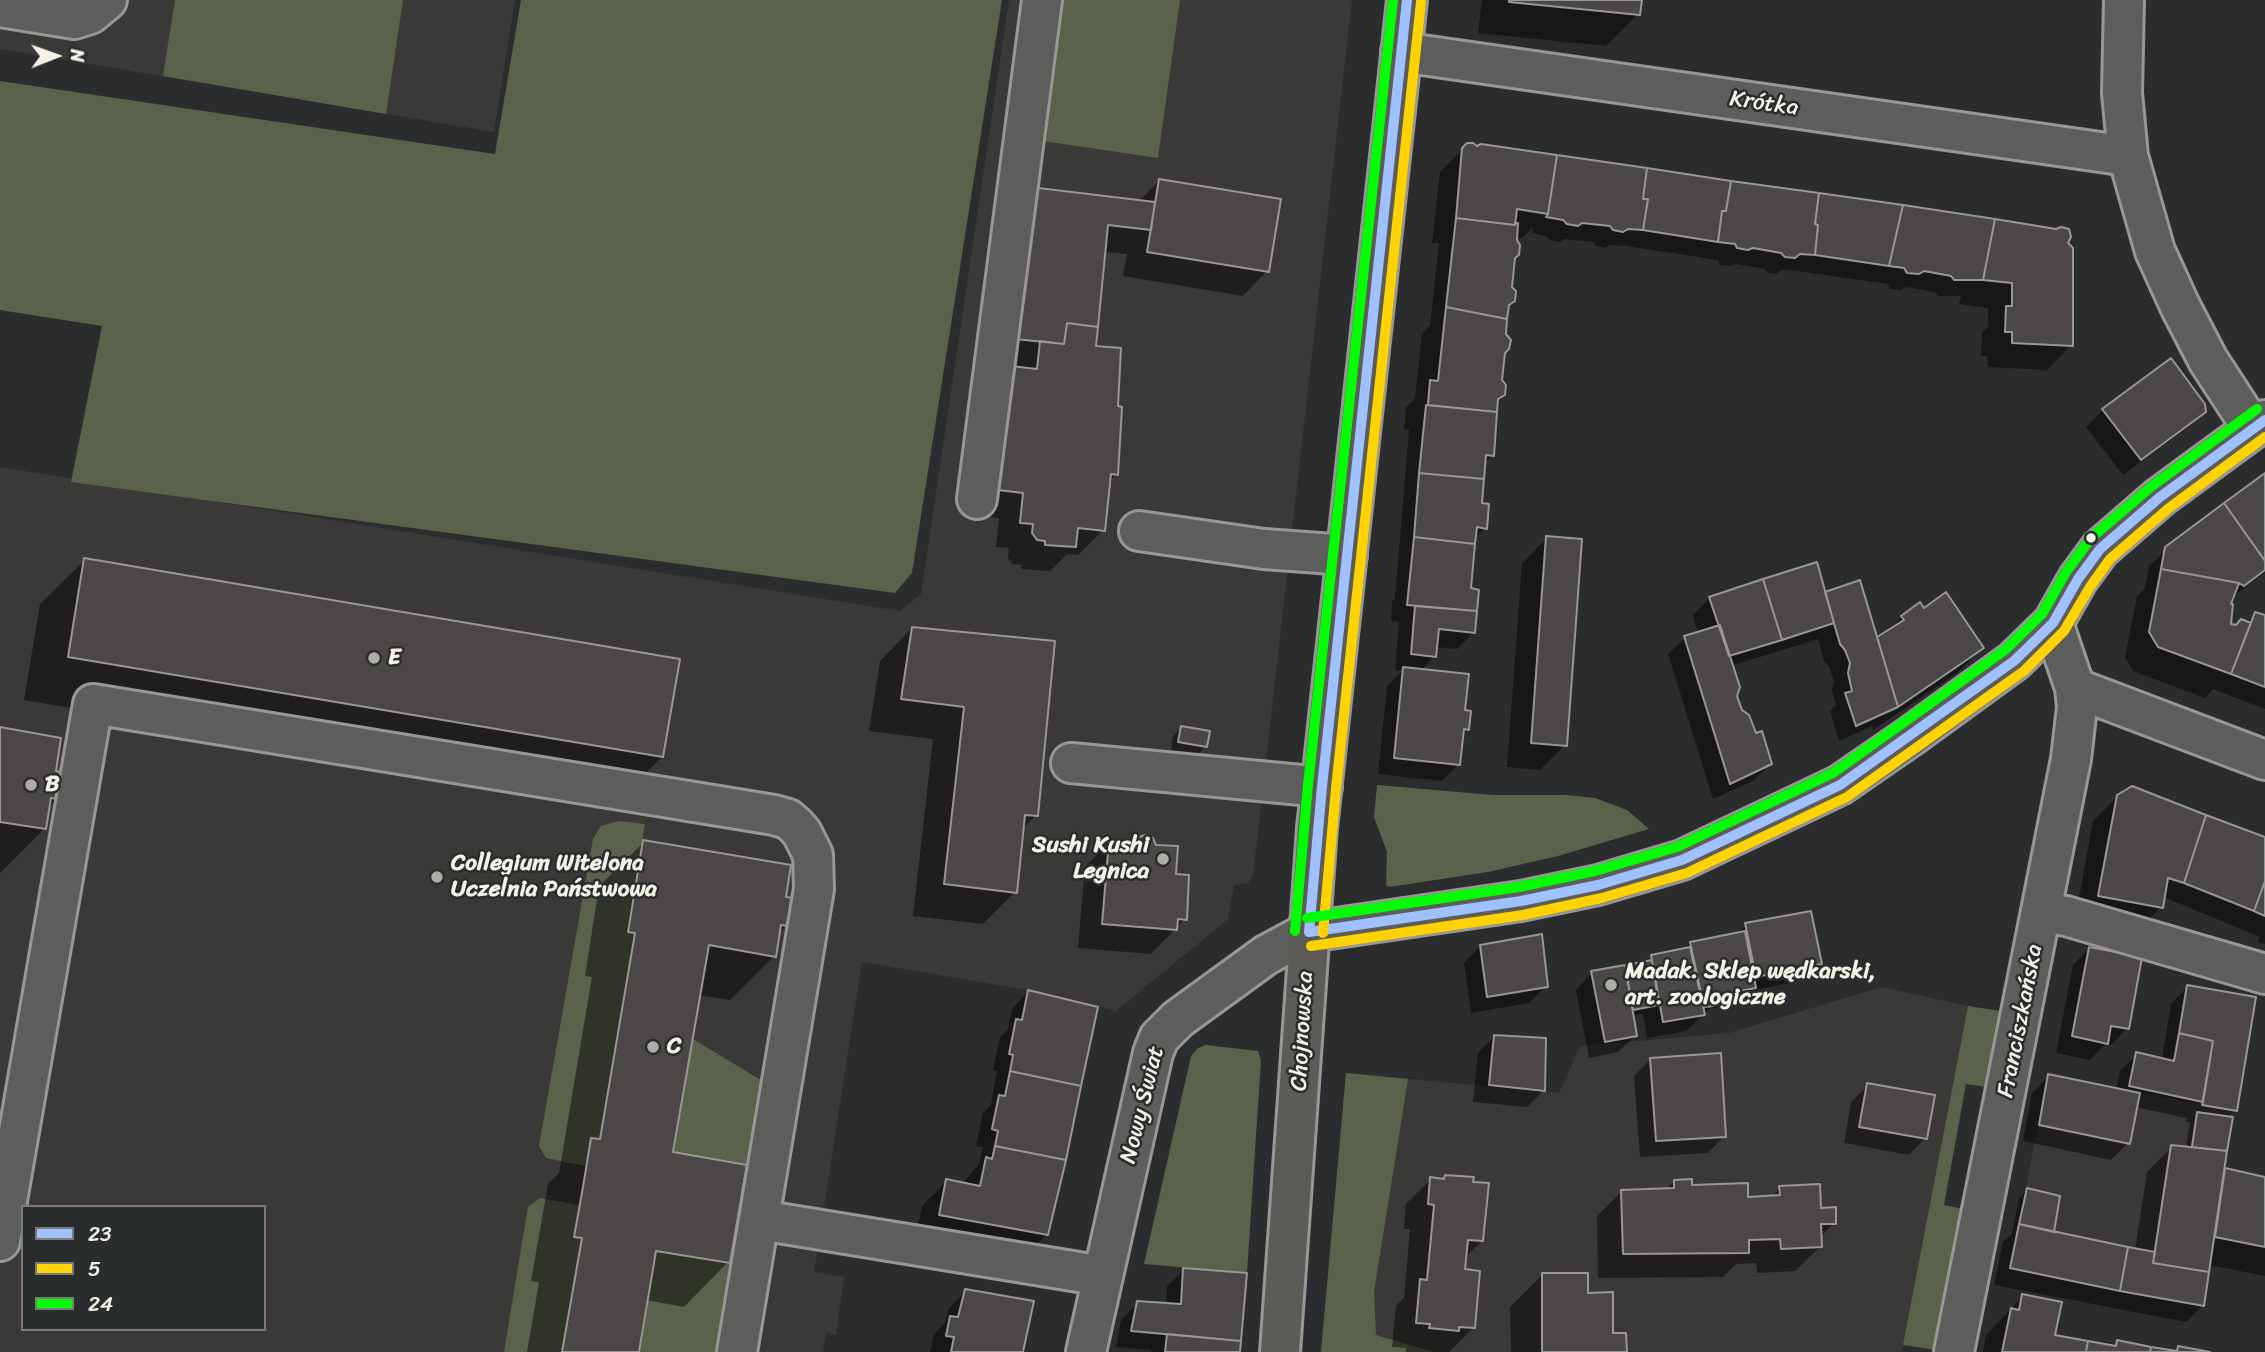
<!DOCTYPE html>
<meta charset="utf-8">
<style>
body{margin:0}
#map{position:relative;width:2265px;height:1352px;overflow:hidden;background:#2b2c2d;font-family:Sriracha,sans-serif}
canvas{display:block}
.legend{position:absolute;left:21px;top:1205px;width:245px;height:126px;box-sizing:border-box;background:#2a2d2e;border:2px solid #7b7b78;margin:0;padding:9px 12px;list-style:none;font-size:21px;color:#f4f1e8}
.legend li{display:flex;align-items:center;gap:14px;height:35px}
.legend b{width:35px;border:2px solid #7b7b78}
.north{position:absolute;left:21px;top:21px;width:70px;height:70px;-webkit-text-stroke:5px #2a2d2e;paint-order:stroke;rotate:89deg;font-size:19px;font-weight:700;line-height:28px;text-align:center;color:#f4f1e8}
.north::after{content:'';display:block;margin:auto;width:24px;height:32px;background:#f4f1e8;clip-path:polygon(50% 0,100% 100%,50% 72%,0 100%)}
</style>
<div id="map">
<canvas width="2265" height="1352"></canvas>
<ul class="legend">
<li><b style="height:9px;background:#9fc1ff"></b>23</li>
<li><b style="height:9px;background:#ffd300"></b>5</li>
<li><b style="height:9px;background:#0f0"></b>24</li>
</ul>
<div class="north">N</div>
</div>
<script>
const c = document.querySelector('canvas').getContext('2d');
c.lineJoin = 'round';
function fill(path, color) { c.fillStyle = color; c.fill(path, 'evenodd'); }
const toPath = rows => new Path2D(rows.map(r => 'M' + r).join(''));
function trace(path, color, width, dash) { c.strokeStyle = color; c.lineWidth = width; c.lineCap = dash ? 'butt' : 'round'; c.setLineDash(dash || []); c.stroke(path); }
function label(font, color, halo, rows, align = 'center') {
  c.font = font + ' Sriracha,sans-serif'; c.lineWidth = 5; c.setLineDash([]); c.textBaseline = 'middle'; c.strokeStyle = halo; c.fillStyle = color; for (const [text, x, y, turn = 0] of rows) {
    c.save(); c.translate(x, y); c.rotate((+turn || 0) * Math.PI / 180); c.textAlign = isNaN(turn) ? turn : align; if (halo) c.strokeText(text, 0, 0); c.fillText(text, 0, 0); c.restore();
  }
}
const built = toPath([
 [0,0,515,0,494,132,0,49],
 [1009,0,1352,0,1253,876,1248,883,1234,885,1228,919,1116,1011,1028,990,862,962,814,1272,844,1277,836,1335,826,1334,823,1352,0,1352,0,467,900,611,921,594],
 [23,1207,264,1207,264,1329,23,1329],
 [1882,987,1968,1006,1902,1352,1321,1352,1346,1073,1559,1093,1580,1046,1729,1033],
 [2048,1074,2233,1111,2204,1306,2010,1268]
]);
const green = toPath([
 [175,0,403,0,386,114,163,76],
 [521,0,1002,0,912,573,895,593,71,482,102,326,0,310,0,81,495,154],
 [1056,0,1180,0,1158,158,1036,140],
 [1377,785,1493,795,1566,795,1595,798,1627,810,1649,829,1558,856,1488,872,1389,887,1386,885,1387,852,1374,817],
 [619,821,645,824,626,932,634,933,599,1139,591,1137,585,1166,546,1158,539,1146,593,839,601,826],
 [1968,1006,2007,1012,1993,1088,1966,1084,1944,1205,1969,1210,1936,1350,1903,1345],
 [693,1039,764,1082,751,1165,674,1152],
 [1206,1045,1258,1051,1261,1060,1247,1273,1144,1264,1191,1056,1198,1048],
 [1346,1073,1408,1079,1374,1292,1376,1335,1433,1352,1321,1352],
 [540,1198,579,1205,573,1237,581,1239,562,1352,504,1352,528,1207],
 [657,1252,733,1265,718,1352,640,1352]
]);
const shadow = toPath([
 [1482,0,1640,0,1638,14,1606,46,1478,33],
 [1465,147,2066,243,2071,345,2047,370,1988,367,1987,356,1981,356,1982,332,1988,327,1988,308,1959,304,1961,296,1938,296,1934,292,1906,287,1901,290,1890,289,1888,284,1797,271,1782,270,1776,274,1768,273,1765,269,1735,264,1730,266,1720,265,1718,260,1626,246,1610,245,1605,248,1596,246,1594,242,1564,239,1560,242,1550,240,1546,236,1532,233,1533,227,1522,238,1515,237,1500,381,1503,395,1496,402,1492,455,1484,464,1480,505,1485,528,1474,539,1470,590,1477,591,1474,632,1457,649,1436,647,1435,656,1420,671,1467,729,1462,734,1458,765,1442,781,1378,774,1387,686,1402,671,1395,670,1399,622,1391,621,1392,601,1395,599,1409,430,1404,430,1406,407,1415,398,1422,334,1430,325,1439,243,1432,243,1440,172],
 [1431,386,1428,414,1425,414,1428,390],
 [1159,181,1267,271,1243,296,1123,276,1127,254,1104,252,1095,348,1116,408,1116,474,1109,482,1103,530,1078,555,1067,554,1050,571,1021,569,1022,565,1012,564,1008,558,1009,548,996,547,999,518,974,515,987,393,1014,366,981,362,1006,214,1139,201],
 [2171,361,2204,411,2187,428,2123,475,2086,427,2103,410],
 [2265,476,2265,573,2232,597,2229,605,2229,625,2236,627,2246,623,2256,614,2265,617,2265,709,2213,689,2205,698,2133,671,2125,657,2137,596,2145,588,2149,566,2167,549],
 [1547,538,1565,745,1540,770,1507,767,1522,563],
 [85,560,662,757,618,801,24,700,40,604],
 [1825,593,1877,641,1902,617,1923,610,1982,648,1957,673,1873,730,1872,726,1839,741,1830,711,1836,705,1832,691,1834,681,1829,667,1824,661,1818,639,1731,666,1735,696,1740,711,1770,764,1753,781,1713,799,1668,654,1685,638,1698,633,1693,615,1710,598],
 [912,628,1036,815,1021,830,1015,892,983,924,913,916,933,739,869,731,880,661],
 [1181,728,1206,746,1198,754,1171,750,1173,736],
 [0,729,54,773,58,798,47,809,44,829,0,873],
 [2118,796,2265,839,2265,944,2258,942,2260,937,2166,898,2161,907,2137,932,2075,920,2093,821],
 [644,842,784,899,787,925,777,935,774,956,730,1000,698,995,671,1154,728,1262,684,1307,646,1300,637,1352,527,1352,539,1282,531,1281,548,1184,559,1173,592,977,585,976,599,886],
 [1109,842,1135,844,1174,876,1185,919,1151,954,1078,948,1085,867],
 [1746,925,1820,964,1803,980,1751,991,1738,1004,1709,1009,1686,1031,1647,1038,1643,1014,1632,1016,1635,1036,1618,1052,1589,1058,1576,990,1592,973,1645,963,1652,956,1684,950,1690,943,1736,934],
 [1480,946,1546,986,1529,1003,1471,1013,1464,963],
 [2090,948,2127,1028,2111,1045,2105,1044,2090,1060,2056,1053,2073,965],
 [2187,987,2235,1110,2228,1118,2231,1118,2223,1170,2265,1179,2265,1276,2209,1265,2203,1305,2186,1322,1994,1285,2003,1242,2012,1234,2019,1198,2027,1190,2052,1233,2135,1250,2147,1172,2172,1147,2186,1148,2190,1122,2186,1122,2187,1118,2135,1107,2128,1143,2111,1160,2023,1141,2032,1093,2049,1076,2116,1090,2120,1071,2137,1054,2162,1060,2171,1004],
 [1028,992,1047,1234,1022,1259,915,1240,922,1206,947,1181,962,1184,979,1164,983,1147,976,1146,983,1113,991,1105,997,1071,993,1070,1000,1037,1008,1029,1012,1009],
 [1494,1037,1544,1090,1527,1107,1473,1102,1478,1053],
 [1651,1059,1724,1136,1708,1153,1640,1157,1634,1076],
 [1868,1085,1925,1138,1909,1155,1844,1143,1851,1102],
 [1445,1176,1471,1184,1482,1241,1465,1258,1463,1271,1473,1328,1449,1352,1406,1352,1406,1348,1392,1347,1396,1306,1404,1298,1410,1229,1404,1229,1406,1204,1431,1179,1442,1180],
 [1674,1181,1747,1199,1770,1198,1780,1188,1834,1223,1820,1237,1820,1247,1795,1271,1757,1273,1756,1263,1736,1264,1723,1277,1598,1278,1597,1216,1622,1191,1666,1190],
 [1183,1270,1239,1352,1151,1352,1151,1350,1116,1347,1121,1320,1138,1303,1166,1305,1167,1286],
 [1542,1275,1586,1294,1611,1335,1625,1352,1511,1352,1510,1307],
 [966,1291,1021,1352,930,1352,934,1334,945,1323,949,1308],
 [2023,1296,2053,1337,2113,1347,2117,1342,2171,1352,1983,1352,1986,1335]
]);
const building = toPath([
 [1509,0,1642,0,1640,15,1509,2,1509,0],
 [1467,143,1473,143,1477,146,1481,144,1557,155,1548,214,1517,209,1515,225,1456,218,1462,148,1467,143],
 [1557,155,1647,168,1643,199,1648,199,1643,230,1628,229,1623,232,1613,230,1610,226,1582,223,1578,226,1567,224,1563,220,1546,217,1548,214,1557,155],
 [1647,168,1731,181,1726,211,1722,211,1718,242,1643,230,1648,199,1643,199,1647,168],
 [1159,179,1281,199,1269,272,1147,252,1159,179],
 [1731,181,1819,193,1815,224,1818,225,1815,255,1800,254,1795,258,1785,257,1781,253,1753,248,1748,250,1737,248,1735,244,1718,242,1722,211,1726,211,1731,181],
 [1030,187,1155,202,1151,230,1108,225,1098,327,1067,323,1064,344,1005,338,1030,187],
 [1819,193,1903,205,1889,266,1815,255,1818,225,1815,224,1819,193],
 [1903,205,1995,219,1983,280,1954,280,1951,276,1924,271,1919,274,1907,273,1904,268,1889,266,1903,205],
 [1456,218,1515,225,1515,223,1518,223,1517,240,1520,245,1519,255,1515,258,1512,287,1516,291,1515,301,1509,305,1507,319,1446,307,1456,218],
 [1995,219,2056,229,2061,227,2069,229,2071,237,2068,243,2073,248,2073,346,2012,343,2012,332,2005,332,2006,306,2012,306,2012,283,1983,280,1995,219],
 [1446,307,1507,319,1506,334,1511,340,1509,349,1505,353,1502,380,1506,385,1505,395,1498,399,1497,412,1428,405,1430,380,1438,381,1446,307],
 [1067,323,1098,327,1096,346,1121,348,1118,406,1122,407,1118,475,1111,474,1105,531,1078,528,1076,547,1045,545,1045,541,1037,540,1032,533,1033,524,1020,523,1023,493,998,490,1011,366,1037,369,1040,341,1064,344,1067,323],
 [2171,358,2205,404,2206,412,2141,460,2102,409,2171,358],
 [1426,405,1497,412,1494,456,1486,455,1484,479,1419,473,1426,405],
 [1419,473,1484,479,1482,503,1489,504,1487,529,1477,527,1475,544,1414,537,1419,473],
 [2265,473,2265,561,2224,503,2265,473],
 [2224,503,2265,561,2265,570,2244,586,2239,583,2161,569,2165,547,2224,503],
 [1546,536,1582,539,1567,746,1531,743,1546,536],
 [1414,537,1475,544,1471,588,1479,590,1477,611,1407,605,1414,537],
 [84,558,680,659,663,757,68,657,84,558],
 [1817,562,1834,623,1782,640,1763,579,1817,562],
 [2161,569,2239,583,2231,604,2233,604,2231,624,2236,625,2241,619,2251,623,2231,674,2158,647,2149,632,2161,569],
 [1763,579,1782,640,1729,656,1709,597,1763,579],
 [1860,580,1898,707,1856,726,1845,693,1852,691,1848,673,1850,663,1845,650,1840,644,1825,592,1860,580],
 [1946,592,1984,648,1898,707,1877,637,1904,620,1901,616,1920,602,1924,608,1946,592],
 [1415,606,1477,611,1475,633,1439,629,1436,657,1411,654,1415,606],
 [2255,612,2265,615,2265,687,2231,674,2255,612],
 [1720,625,1740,687,1737,696,1742,710,1749,715,1756,733,1762,731,1772,764,1730,784,1684,636,1720,625],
 [912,627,1055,641,1038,816,1025,815,1017,893,944,884,964,707,901,699,912,627],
 [1403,667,1469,674,1465,710,1471,711,1469,730,1464,729,1460,765,1394,758,1403,667],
 [1181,726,1210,731,1207,747,1178,742,1181,726],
 [0,727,61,738,56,771,64,773,59,799,51,798,46,829,0,822,0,727],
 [2132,786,2206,815,2184,883,2168,878,2163,908,2098,896,2117,795,2132,786],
 [2206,815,2265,837,2265,881,2254,911,2184,883,2206,815],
 [1147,835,1153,838,1156,845,1178,846,1176,874,1189,875,1187,920,1178,919,1177,930,1102,924,1109,840,1137,842,1141,836,1147,835],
 [643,840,791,865,786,897,793,898,789,926,781,925,776,957,709,945,673,1152,747,1165,730,1263,656,1251,639,1352,562,1352,582,1238,574,1237,583,1187,591,1138,600,1139,635,933,628,932,643,840],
 [2265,881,2265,916,2254,911,2265,881],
 [1811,911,1822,964,1756,977,1745,923,1811,911],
 [1745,931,1756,988,1713,996,1714,1006,1704,1007,1690,942,1745,931],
 [1542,934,1548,987,1487,997,1480,945,1542,934],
 [1690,947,1705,1015,1663,1022,1651,955,1690,947],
 [2089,947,2142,957,2129,1029,2111,1026,2108,1044,2072,1036,2089,947],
 [1652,960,1659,1005,1633,1010,1625,965,1652,960],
 [1625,965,1637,1036,1605,1042,1591,971,1625,965],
 [2187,985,2256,997,2237,1111,2202,1105,2213,1041,2179,1033,2187,985],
 [1028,990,1098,1007,1081,1086,1010,1071,1013,1055,1009,1054,1016,1019,1022,1020,1028,990],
 [2179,1033,2213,1041,2203,1102,2129,1086,2136,1052,2174,1061,2179,1033],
 [1494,1035,1546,1038,1545,1091,1489,1085,1494,1035],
 [1721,1053,1726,1137,1656,1141,1650,1058,1721,1053],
 [1010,1071,1081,1086,1066,1160,995,1146,998,1131,992,1129,999,1095,1005,1096,1010,1071],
 [2048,1074,2140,1093,2130,1144,2039,1125,2048,1074],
 [1867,1083,1935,1095,1927,1139,1859,1127,1867,1083],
 [2197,1112,2233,1117,2227,1151,2192,1147,2197,1112],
 [2171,1145,2227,1151,2209,1272,2153,1263,2171,1145],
 [995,1146,1066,1160,1048,1235,939,1215,946,1179,980,1186,986,1157,992,1159,995,1146],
 [2225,1168,2265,1177,2265,1247,2215,1237,2225,1168],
 [1445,1175,1474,1177,1473,1182,1489,1183,1483,1241,1468,1240,1465,1269,1480,1271,1475,1328,1459,1327,1459,1331,1429,1328,1430,1324,1416,1323,1420,1279,1427,1280,1434,1205,1428,1204,1430,1177,1444,1179,1445,1175],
 [1692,1179,1692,1185,1748,1183,1748,1197,1780,1195,1779,1186,1820,1184,1821,1208,1836,1207,1836,1224,1821,1224,1822,1247,1781,1249,1780,1239,1749,1240,1749,1253,1623,1254,1621,1190,1674,1188,1674,1180,1692,1179],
 [2027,1188,2060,1196,2054,1232,2019,1224,2027,1188],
 [2019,1224,2128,1247,2120,1291,2010,1268,2019,1224],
 [2128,1247,2155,1252,2153,1263,2209,1272,2204,1306,2120,1291,2128,1247],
 [1183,1268,1247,1273,1241,1341,1131,1331,1137,1301,1181,1304,1183,1268],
 [1542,1273,1588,1273,1588,1293,1613,1292,1613,1333,1626,1333,1627,1352,1542,1352,1542,1273],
 [965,1289,1034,1301,1023,1352,951,1352,954,1337,946,1336,950,1316,958,1317,965,1289],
 [2022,1294,2062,1302,2055,1335,2088,1341,2086,1352,2002,1352,2011,1308,2019,1310,2022,1294],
 [1167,1334,1241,1341,1240,1352,1165,1352,1167,1334],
 [2117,1340,2151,1347,2150,1352,2086,1352,2088,1341,2116,1346,2117,1340],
 [2178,1346,2210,1352,2150,1352,2151,1347,2177,1351,2178,1346]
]);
const minor = toPath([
 [2124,0,2122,93,2128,156,2155,251,2180,306,2208,360,2253,429],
 [0,7,74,19,90,14,107,0],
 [1401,52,2128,156],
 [977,499,1042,0],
 [1139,531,1264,549,1347,555],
 [2053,623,2075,688,2265,760],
 [1071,763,1322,787],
 [2042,912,2066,916,2265,974],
 [760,1220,1103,1276],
 [0,1241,93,704,774,815,788,819,796,826,802,833,813,855,814,889,737,1352],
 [1086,1352,1153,1053,1159,1038,1178,1019,1266,955,1309,932,1521,901,1598,885,1682,860,1840,785,1911,736,2014,661,2053,623,2078,579,2100,549,2160,497,2265,420],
 [1954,1352,2071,759,2077,707,2075,688]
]);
const major = toPath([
 [1280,1352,1317,828,1407,0]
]);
const bus1 = toPath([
 [1309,932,1521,901,1598,885,1682,860,1840,785,2014,661,2053,623,2078,579,2100,549,2160,497,2265,420],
 [1309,932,1322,787,1407,0]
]);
const bus2 = toPath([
 [1323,933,1336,788,1421,2],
 [1311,946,1523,915,1602,898,1687,873,1847,797,2024,671,2064,631,2090,587,2110,559,2169,508,2265,437]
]);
const bus3 = toPath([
 [1307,918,1519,887,1595,871,1677,847,1833,773,2005,650,2042,614,2066,572,2091,538,2152,486,2257,409],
 [1295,931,1308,785,1393,0]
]);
const markers = [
 [2091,538,6,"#f4f1e8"],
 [374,658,7,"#aeaca7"],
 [31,785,7,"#aeaca7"],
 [1163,859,7,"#aeaca7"],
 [437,877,7,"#aeaca7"],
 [1611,985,7,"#aeaca7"],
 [653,1047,7,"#aeaca7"]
];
const streetNames = [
 ["Krótka",1764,104,8],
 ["Franciszkańska",2021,1021,-79],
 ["Chojnowska",1303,1031,-87],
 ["Nowy Świat",1143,1105,-76]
];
const poiNames = [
 ["E",388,658],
 ["B",45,785],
 ["Sushi Kushi",1149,846,"right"],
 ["Legnica",1149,872,"right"],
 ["Collegium Witelona",451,864],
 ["Uczelnia Państwowa",451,890],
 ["Madak. Sklep wędkarski,",1625,972],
 ["art. zoologiczne",1625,998],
 ["C",667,1047]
];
fill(built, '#3b3937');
fill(green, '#5b624b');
fill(shadow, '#0007');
fill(building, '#4a4746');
trace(building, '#979796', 2);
trace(minor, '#979796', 44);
trace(major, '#979796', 44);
trace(minor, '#5d5d5c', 38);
trace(major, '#5c5b58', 38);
trace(bus1, '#9fc1ff', 10);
trace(bus2, '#ffd300', 10);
trace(bus3, '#0f0', 10);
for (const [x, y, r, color] of markers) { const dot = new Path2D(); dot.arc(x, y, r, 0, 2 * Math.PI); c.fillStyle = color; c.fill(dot); trace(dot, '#2a2d2e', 2.5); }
label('23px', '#f4f1e8', '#2a2d2e', streetNames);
label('bold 23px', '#f4f1e8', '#2a2d2e', poiNames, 'left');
</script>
